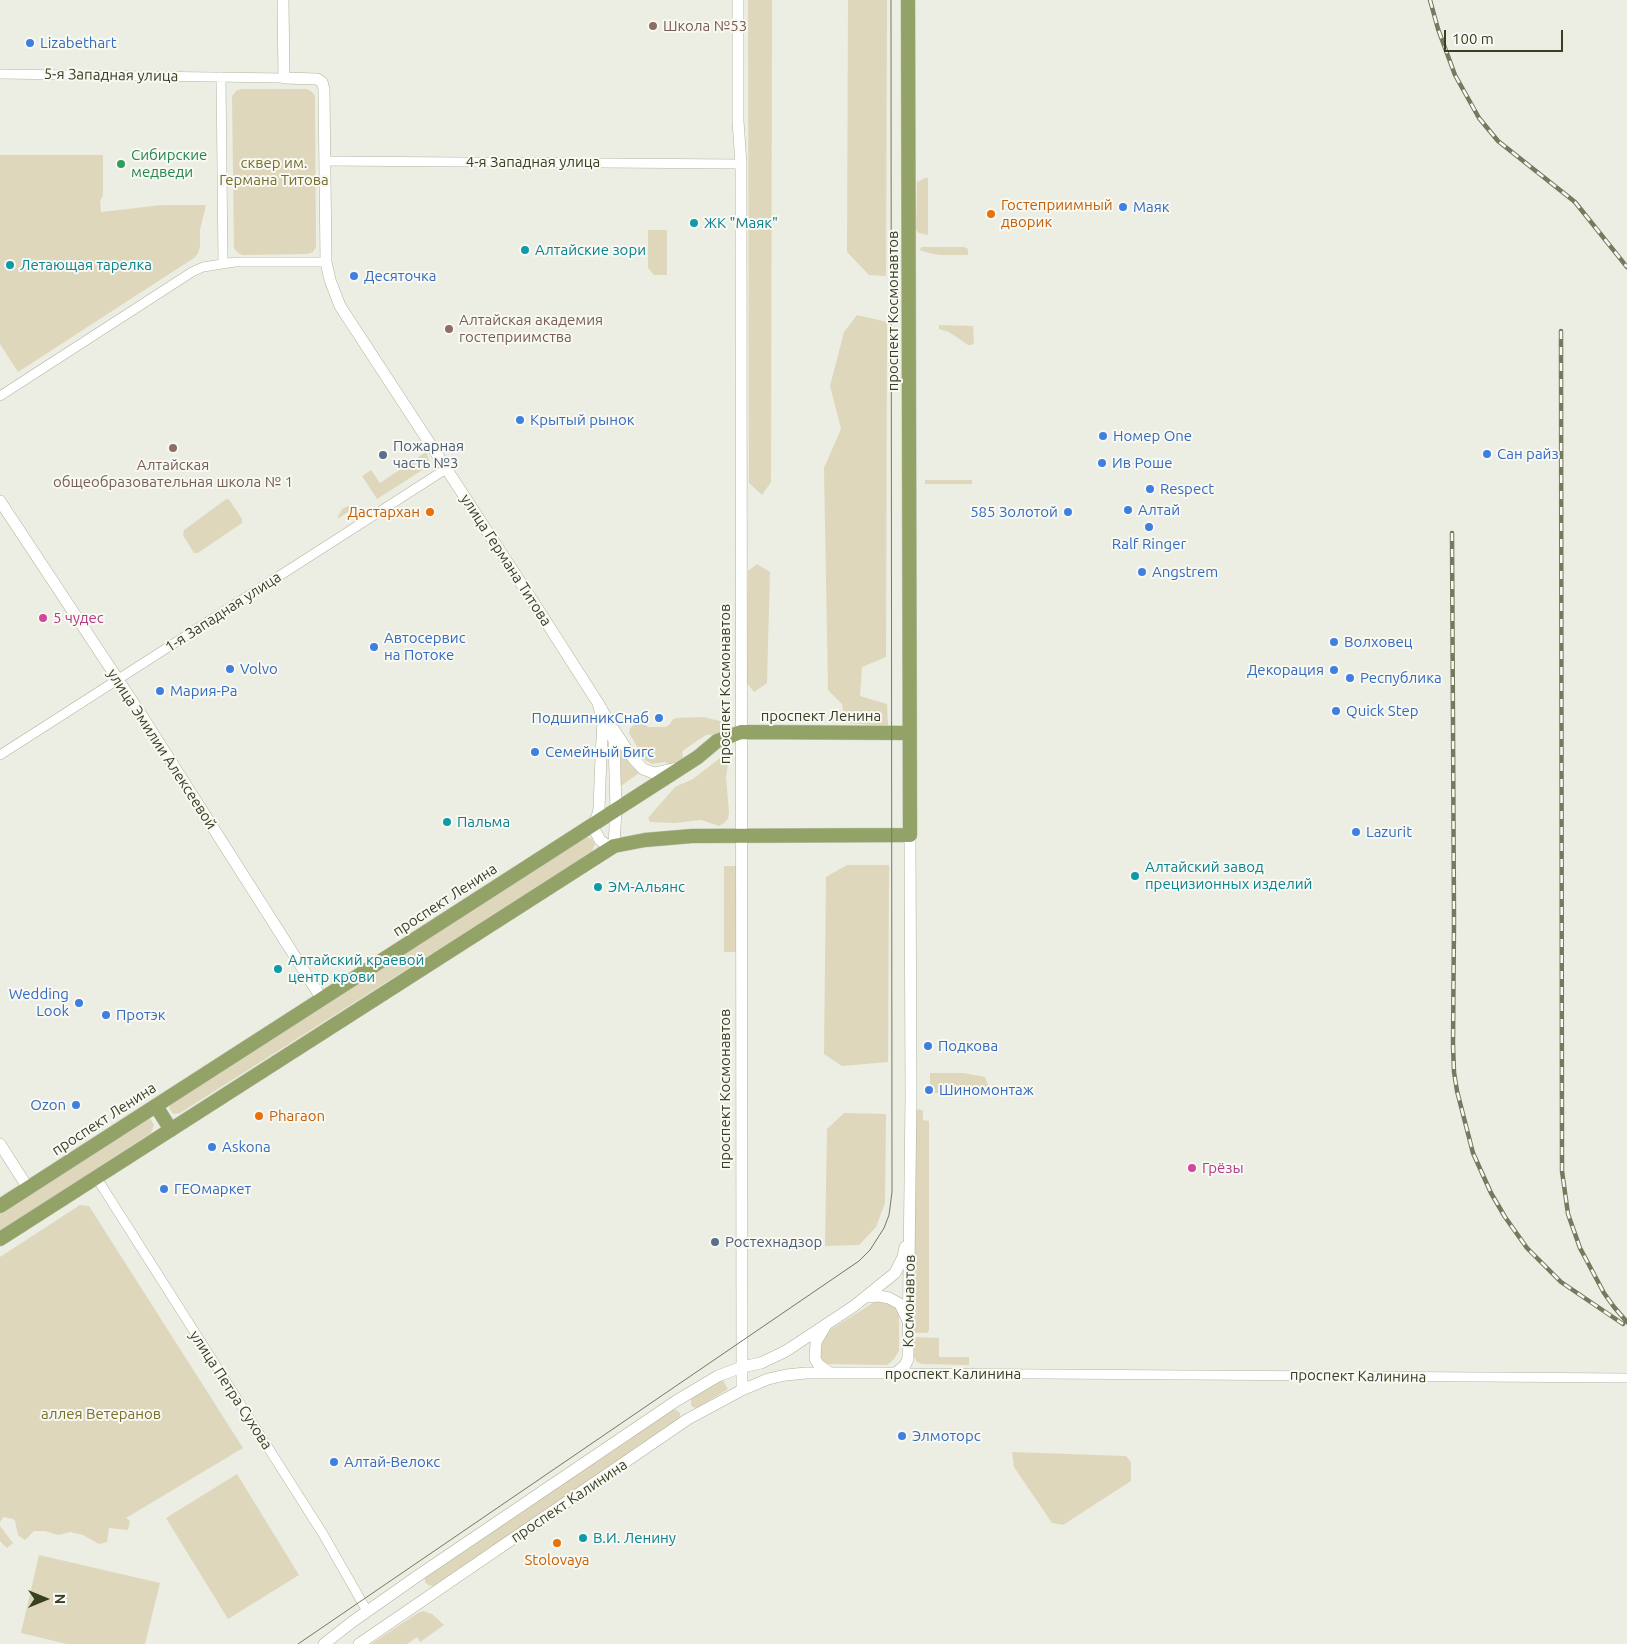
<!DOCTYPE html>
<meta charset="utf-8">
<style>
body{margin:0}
#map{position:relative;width:1627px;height:1644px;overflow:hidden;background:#ecede3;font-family:Ubuntu,sans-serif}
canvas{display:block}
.north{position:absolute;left:20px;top:1574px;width:50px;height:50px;-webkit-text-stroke:4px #f9f9f4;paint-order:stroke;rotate:90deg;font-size:14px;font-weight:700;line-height:20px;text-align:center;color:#383f22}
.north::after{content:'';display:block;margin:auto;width:18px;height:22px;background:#383f22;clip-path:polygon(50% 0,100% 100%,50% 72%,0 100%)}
.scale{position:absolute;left:1444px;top:30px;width:119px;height:22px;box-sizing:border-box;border:2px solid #383f22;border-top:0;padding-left:6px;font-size:15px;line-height:18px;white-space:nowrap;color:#383f22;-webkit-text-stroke:4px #f9f9f4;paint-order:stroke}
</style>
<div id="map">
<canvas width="1627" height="1644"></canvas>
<div class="north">N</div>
<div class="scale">100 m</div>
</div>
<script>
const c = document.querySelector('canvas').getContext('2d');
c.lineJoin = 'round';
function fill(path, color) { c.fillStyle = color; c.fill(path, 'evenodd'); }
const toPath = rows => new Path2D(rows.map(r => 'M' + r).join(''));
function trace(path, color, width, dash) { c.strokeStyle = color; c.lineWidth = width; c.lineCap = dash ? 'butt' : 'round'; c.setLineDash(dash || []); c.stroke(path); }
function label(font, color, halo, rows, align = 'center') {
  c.font = font + ' Ubuntu,sans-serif'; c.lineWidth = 4; c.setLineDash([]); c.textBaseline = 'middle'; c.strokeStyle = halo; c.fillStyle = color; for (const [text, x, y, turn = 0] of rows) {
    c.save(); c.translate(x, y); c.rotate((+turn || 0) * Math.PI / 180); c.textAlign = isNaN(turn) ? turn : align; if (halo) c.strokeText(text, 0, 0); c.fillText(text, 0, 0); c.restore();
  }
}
const green = toPath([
 [748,0,772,0,771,482,762,495,749,483],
 [848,0,887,0,886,276,869,275,847,252],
 [241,89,307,89,312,92,315,96,316,247,313,252,307,254,243,255,238,253,234,248,232,96,236,91],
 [0,155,103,155,103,195,100,201,101,212,162,205,206,205,200,230,200,246,198,253,194,258,18,372,0,344],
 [925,178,928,178,928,235,919,233,916,230,917,182],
 [648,230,667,230,667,275,654,275,648,268],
 [922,247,964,247,968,249,968,255,939,255,929,253,919,250],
 [857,315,887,322,886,657,862,667,860,696,887,704,888,726,845,723,842,704,828,690,824,468,841,429,830,386,844,332],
 [939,325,973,326,974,344,971,345,968,345,949,332,939,329],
 [426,452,429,460,427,467,377,499,362,476,371,470,380,483],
 [925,480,972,480,972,484,925,484],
 [228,499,230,501,242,519,242,523,198,553,194,553,183,535,184,530,225,500],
 [348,506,356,507,337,519,342,509],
 [757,564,770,572,767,683,754,692,747,683,748,571],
 [703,717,720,721,724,725,723,729,717,734,706,735,685,749,682,752,683,757,681,760,673,765,670,765,665,762,652,764,645,760,629,733,630,728,639,721,642,722,648,727,666,727,670,724,673,719,677,718],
 [621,750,630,764,639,773,621,786],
 [720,758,727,758,728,764,726,777,729,813,728,819,724,823,719,826,701,820,675,823,650,822,648,818,675,787,693,779],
 [584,837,591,838,595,844,592,852,180,1113,173,1114,169,1108,172,1101],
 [847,865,889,865,888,1062,842,1066,824,1054,826,877],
 [724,866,738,866,737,952,724,952],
 [930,1073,963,1073,985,1077,991,1093,930,1093],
 [919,1109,923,1111,923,1120,929,1121,929,1330,927,1333,914,1333,914,1113],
 [844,1113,886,1114,885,1203,876,1227,859,1245,825,1246,827,1129],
 [150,1118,154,1125,151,1133,0,1231,0,1212,142,1119],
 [80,1205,89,1206,243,1448,126,1518,130,1521,128,1530,109,1528,107,1542,99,1544,83,1535,70,1532,58,1535,45,1531,34,1531,25,1540,18,1535,15,1521,13,1519,3,1517,0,1523,0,1257],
 [876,1301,893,1305,899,1311,899,1351,894,1359,887,1365,828,1364,823,1362,820,1357,821,1344,828,1331],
 [914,1337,939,1338,939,1357,969,1357,969,1365,922,1364,917,1362,914,1357],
 [722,1378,728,1389,699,1407,694,1408,691,1405,691,1399],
 [671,1410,677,1410,680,1413,680,1420,433,1586,428,1585,425,1582,425,1577],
 [1012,1452,1126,1456,1131,1462,1131,1481,1063,1525,1052,1523,1014,1467],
 [237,1474,299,1575,228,1619,166,1518],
 [0,1526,13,1543,7,1548,0,1541],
 [39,1555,160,1583,145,1644,67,1644,21,1633],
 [423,1611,432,1614,444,1625,420,1642,417,1637,407,1644,371,1644,418,1613]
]);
const street = toPath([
 [0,74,284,78],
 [221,77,223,263],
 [325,161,741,164],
 [0,396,192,272,203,267,235,262,326,262],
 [0,755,446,469],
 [96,1177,323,1534,367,1611],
 [896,1373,1627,1378]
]);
const secondary = toPath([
 [283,0,284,78,317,79,322,82,324,89,326,262,330,280,340,306,536,606,598,703,607,719,614,741,616,809,614,846,605,844,600,840,592,825,597,817,599,809,601,757,603,722,598,703],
 [738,0,738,121,741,164,742,1390],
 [0,501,142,716,322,999],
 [614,730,632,757,643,769,654,773,677,768],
 [0,1144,28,1188],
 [868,1297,879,1296,889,1298,900,1304,907,1319],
 [825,1327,816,1342,815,1359,819,1365,830,1373],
 [324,1644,352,1622,416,1577,676,1401,718,1376,742,1367,761,1363,786,1351,854,1306,895,1273,903,1257,905,1247],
 [359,1644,688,1419,742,1390,768,1379,786,1375,806,1373,896,1373,905,1365,908,1359,908,1353,911,1097,910,835]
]);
const primary = toPath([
 [156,1106,171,1130],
 [0,1206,698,757,717,741,741,732,910,733],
 [0,1239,614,846,645,840,692,836,910,835,908,0]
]);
const tram = toPath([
 [298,1644,859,1261,870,1250,884,1228,889,1215,892,1192,891,0]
]);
const rail = toPath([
 [1430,0,1438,29,1455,75,1479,118,1498,141,1575,202,1627,267],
 [1561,331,1562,1171,1568,1214,1580,1248,1604,1293,1614,1307,1627,1322],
 [1452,533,1454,921,1453,1045,1454,1072,1457,1091,1473,1153,1491,1193,1505,1217,1527,1248,1561,1282,1623,1324]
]);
const markers = [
 [653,26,5,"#8d6e63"],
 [30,43,5,"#3f7fe0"],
 [121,164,5,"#2e9e5b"],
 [1123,207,5,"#3f7fe0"],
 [991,214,5,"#e8710a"],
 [694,223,5,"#0f9aa8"],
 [525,250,5,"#0f9aa8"],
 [10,265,5,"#0f9aa8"],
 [354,276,5,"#3f7fe0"],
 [449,329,5,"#8d6e63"],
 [520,420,5,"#3f7fe0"],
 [1103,436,5,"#3f7fe0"],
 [173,448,5,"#8d6e63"],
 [1487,454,5,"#3f7fe0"],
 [383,455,5,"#5c6f8a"],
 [1102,463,5,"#3f7fe0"],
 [1150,489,5,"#3f7fe0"],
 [1128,510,5,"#3f7fe0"],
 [430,512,5,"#e8710a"],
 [1068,512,5,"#3f7fe0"],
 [1149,527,5,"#3f7fe0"],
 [1142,572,5,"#3f7fe0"],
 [43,618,5,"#d1479c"],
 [1334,642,5,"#3f7fe0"],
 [374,647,5,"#3f7fe0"],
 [230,669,5,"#3f7fe0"],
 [1334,670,5,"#3f7fe0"],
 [1350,678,5,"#3f7fe0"],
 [160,691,5,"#3f7fe0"],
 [1336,711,5,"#3f7fe0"],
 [659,718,5,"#3f7fe0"],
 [535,752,5,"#3f7fe0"],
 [447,822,5,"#0f9aa8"],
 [1356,832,5,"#3f7fe0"],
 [1135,876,5,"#0f9aa8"],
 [598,887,5,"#0f9aa8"],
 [278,969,5,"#0f9aa8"],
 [79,1003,5,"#3f7fe0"],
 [106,1015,5,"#3f7fe0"],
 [928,1046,5,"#3f7fe0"],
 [929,1090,5,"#3f7fe0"],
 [76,1105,5,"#3f7fe0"],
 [259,1116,5,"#e8710a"],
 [212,1147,5,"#3f7fe0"],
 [1192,1168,5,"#d1479c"],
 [164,1189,5,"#3f7fe0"],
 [715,1242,5,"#5c6f8a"],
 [902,1436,5,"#3f7fe0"],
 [334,1462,5,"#3f7fe0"],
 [583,1538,5,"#0f9aa8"],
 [557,1543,5,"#e8710a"]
];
const educationNames = [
 ["Школа №53",663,26],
 ["Алтайская академия",459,320],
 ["гостеприимства",459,337],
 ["Алтайская",173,465,"center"],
 ["общеобразовательная школа № 1",173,482,"center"]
];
const shopNames = [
 ["Lizabethart",40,43],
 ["Маяк",1133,207],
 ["Десяточка",364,276],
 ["Крытый рынок",530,420],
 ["Номер One",1113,436],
 ["Сан райз",1497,454],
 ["Ив Роше",1112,463],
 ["Respect",1160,489],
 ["Алтай",1138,510],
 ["585 Золотой",1058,512,"right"],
 ["Ralf Ringer",1149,544,"center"],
 ["Angstrem",1152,572],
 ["Автосервис",384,638],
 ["на Потоке",384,655],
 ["Волховец",1344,642],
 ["Volvo",240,669],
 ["Декорация",1324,670,"right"],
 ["Республика",1360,678],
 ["Мария-Ра",170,691],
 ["Quick Step",1346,711],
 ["ПодшипникСнаб",649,718,"right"],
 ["Семейный Бигс",545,752],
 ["Lazurit",1366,832],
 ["Wedding",69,994,"right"],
 ["Look",69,1011,"right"],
 ["Протэк",116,1015],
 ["Подкова",938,1046],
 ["Шиномонтаж",939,1090],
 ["Ozon",66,1105,"right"],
 ["Askona",222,1147],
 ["ГЕОмаркет",174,1189],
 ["Элмоторс",912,1436],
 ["Алтай-Велокс",344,1462]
];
const streetNames = [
 ["5-я Западная улица",111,75,1],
 ["4-я Западная улица",533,162],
 ["проспект Космонавтов",893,311,-90],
 ["улица Германа Титова",506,560,57],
 ["1-я Западная улица",223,612,-33],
 ["проспект Космонавтов",725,684,-90],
 ["проспект Ленина",821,716],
 ["улица Эмилии Алексеевой",162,749,57],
 ["проспект Ленина",445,900,-33],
 ["проспект Космонавтов",725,1089,-90],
 ["проспект Ленина",104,1119,-33],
 ["Космонавтов",909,1301,-89],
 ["проспект Калинина",953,1374],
 ["проспект Калинина",1358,1376,1],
 ["улица Петра Сухова",231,1390,57],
 ["проспект Калинина",569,1501,-34]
];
const leisureNames = [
 ["Сибирские",131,155],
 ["медведи",131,172]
];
const parkNames = [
 ["сквер им.",274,163],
 ["Германа Титова",274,180],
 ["аллея Ветеранов",101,1414]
];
const foodNames = [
 ["Гостеприимный",1001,205],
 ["дворик",1001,222],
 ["Дастархан",420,512,"right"],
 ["Pharaon",269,1116],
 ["Stolovaya",557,1560,"center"]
];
const cultureNames = [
 ["ЖК \"Маяк\"",704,223],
 ["Алтайские зори",535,250],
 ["Летающая тарелка",20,265],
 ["Пальма",457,822],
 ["Алтайский завод",1145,867],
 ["прецизионных изделий",1145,884],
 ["ЭМ-Альянс",608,887],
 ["Алтайский краевой",288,960],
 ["центр крови",288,977],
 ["В.И. Ленину",593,1538]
];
const serviceNames = [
 ["Пожарная",393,446],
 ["часть №3",393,463],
 ["Ростехнадзор",725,1242]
];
const hotelNames = [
 ["5 чудес",53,618],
 ["Грёзы",1202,1168]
];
fill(green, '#ded7bc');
trace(street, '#b2b5a5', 10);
trace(secondary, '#afb39b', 12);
trace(primary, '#c7c9c1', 15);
trace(street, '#fff', 9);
trace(secondary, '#fff', 11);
trace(primary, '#93a367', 14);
trace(tram, '#737a5d', 1);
trace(rail, '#737a5d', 4.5);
trace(rail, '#f9f9f4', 2.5, [8]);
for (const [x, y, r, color] of markers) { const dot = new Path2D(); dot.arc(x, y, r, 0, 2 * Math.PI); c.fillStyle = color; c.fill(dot); trace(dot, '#f9f9f4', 2); }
label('15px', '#785e54', '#f9f9f4', educationNames, 'left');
label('15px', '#366cbe', '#f9f9f4', shopNames, 'left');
label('15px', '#383f22', '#f9f9f4', streetNames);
label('15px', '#27864d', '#f9f9f4', leisureNames, 'left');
label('15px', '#77702b', '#f9f9f4', parkNames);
label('15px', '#c56008', '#f9f9f4', foodNames, 'left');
label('15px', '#0d838f', '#f9f9f4', cultureNames, 'left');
label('15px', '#4e5e75', '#f9f9f4', serviceNames, 'left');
label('15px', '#b23c85', '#f9f9f4', hotelNames, 'left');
</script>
